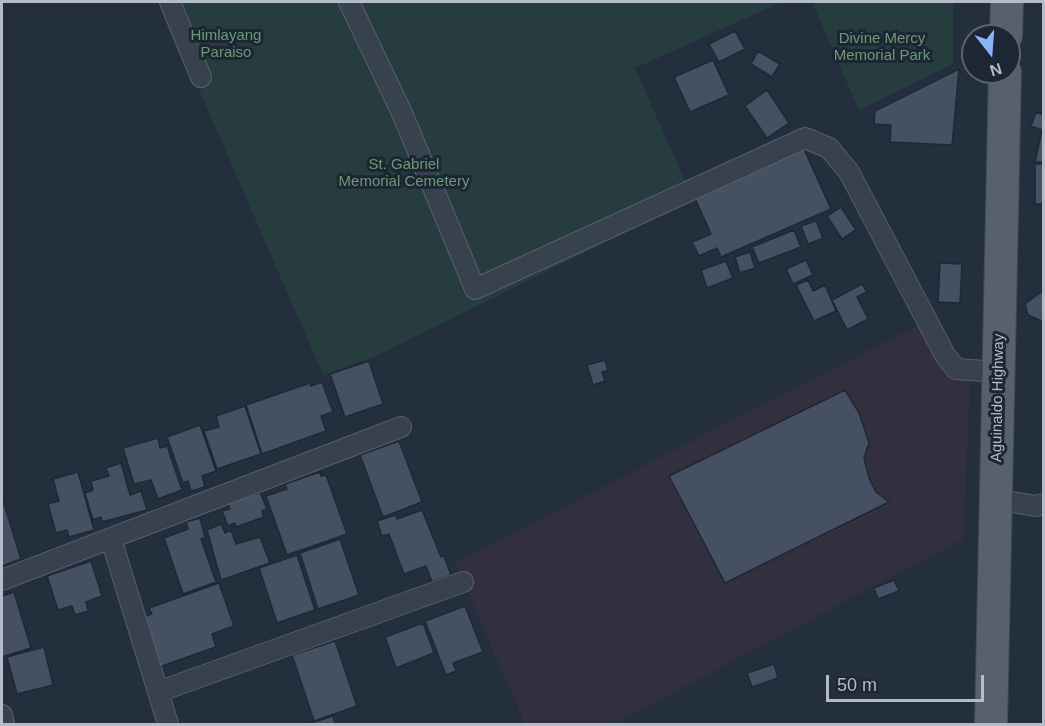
<!DOCTYPE html>
<style>
body{margin:0}
#map{position:relative;width:1045px;height:726px;overflow:hidden;background:#242f3e;font-family:Helvetica,sans-serif}
canvas{display:block}
.frame{position:absolute;inset:0;border:3px solid #b4bcc9;pointer-events:none}
.north{position:absolute;left:961px;top:24px;width:60px;height:60px;box-sizing:border-box;background:#1d2633;border:2px solid #59626f;border-radius:50%;rotate:163deg;font-size:16px;font-weight:700;line-height:24px;text-align:center;color:#b4bcc9}
.north::after{content:'';display:block;margin:auto;width:21px;height:27px;background:#8ab4f8;clip-path:polygon(50% 0,100% 100%,50% 72%,0 100%)}
.scale{position:absolute;left:826px;top:675px;width:158px;height:27px;box-sizing:border-box;border:3px solid #b4bcc9;border-top:0;padding-left:8px;font-size:18px;line-height:21px;white-space:nowrap;color:#b4bcc9;-webkit-text-stroke:4px #1d2633;paint-order:stroke}
</style>
<div id="map">
<canvas width="1045" height="726"></canvas>
<div class="frame"></div>
<div class="north">N</div>
<div class="scale">50 m</div>
</div>
<script>
const c = document.querySelector('canvas').getContext('2d');
c.lineJoin = 'round';
function fill(path, color) { c.fillStyle = color; c.fill(path, 'evenodd'); }
const toPath = rows => new Path2D(rows.map(r => 'M' + r).join(''));
function trace(path, color, width, dash) { c.strokeStyle = color; c.lineWidth = width; c.lineCap = dash ? 'butt' : 'round'; c.setLineDash(dash || []); c.stroke(path); }
function label(font, color, halo, rows, align = 'center') {
  c.font = font + ' Helvetica,sans-serif'; c.lineWidth = 6; c.setLineDash([]); c.textBaseline = 'middle'; c.strokeStyle = halo; c.fillStyle = color; for (const [text, x, y, turn = 0] of rows) {
    c.save(); c.translate(x, y); c.rotate((+turn || 0) * Math.PI / 180); c.textAlign = isNaN(turn) ? turn : align; if (halo) c.strokeText(text, 0, 0); c.fillText(text, 0, 0); c.restore();
  }
}
const medical = toPath([
 [918,325,940,362,952,375,970,381,963,539,614,724,525,724,455,563]
]);
const green = toPath([
 [161,2,782,2,635,68,693,199,374,357,323,375],
 [812,2,953,2,953,64,859,110]
]);
const building = toPath([
 [735,31,745,49,719,62,709,44,735,31],
 [758,51,780,64,772,77,751,64,758,51],
 [713,60,729,95,690,112,674,77,713,60],
 [959,69,952,145,890,142,891,125,874,124,875,111,959,69],
 [767,90,789,123,767,138,745,106,767,90],
 [1036,112,1044,115,1044,162,1035,162,1042,130,1031,126,1036,112],
 [803,147,831,209,721,257,717,248,699,256,692,242,711,234,694,196,803,147],
 [1035,164,1044,164,1044,204,1035,204,1035,164],
 [841,207,856,230,842,239,827,216,841,207],
 [816,221,823,238,808,244,801,226,816,221],
 [794,230,801,247,759,263,752,247,794,230],
 [750,252,755,268,740,273,735,257,750,252],
 [806,260,813,275,793,284,786,269,806,260],
 [726,261,733,278,707,288,701,270,726,261],
 [940,263,962,264,960,303,938,302,940,263],
 [808,280,813,291,825,285,836,311,814,321,796,285,808,280],
 [862,284,867,292,857,297,868,319,847,330,832,300,862,284],
 [1044,290,1044,322,1028,315,1025,304,1044,290],
 [605,360,608,370,602,372,605,381,593,385,587,365,605,360],
 [369,361,383,404,345,417,330,374,369,361],
 [322,382,333,412,321,416,326,431,262,454,246,405,310,383,311,386,322,382],
 [845,390,859,413,869,443,864,458,869,478,876,492,889,502,725,583,669,476,845,390],
 [245,406,261,454,217,469,204,431,219,427,216,416,245,406],
 [200,425,216,471,202,476,205,487,191,491,188,481,183,483,167,437,200,425],
 [158,438,160,448,167,446,182,490,158,499,151,480,134,484,123,448,158,438],
 [399,441,422,502,383,517,360,455,399,441],
 [121,463,130,495,141,491,147,510,102,522,101,517,93,520,85,493,93,490,91,481,109,476,106,468,121,463],
 [78,472,94,530,69,537,67,530,56,533,48,504,59,501,53,479,78,472],
 [320,472,321,476,326,475,347,534,287,555,266,496,287,489,285,484,320,472],
 [255,491,256,494,260,492,267,509,262,511,264,517,236,527,235,523,228,526,222,511,230,509,227,501,255,491],
 [4,504,21,559,2,566,2,505,4,504],
 [422,510,441,557,444,556,451,575,432,582,426,566,404,574,389,534,382,536,377,521,396,515,397,519,422,510],
 [200,518,205,538,201,539,216,582,183,594,164,538,188,529,186,522,200,518],
 [221,524,225,533,231,530,236,544,260,537,270,563,221,580,207,530,221,524],
 [340,539,359,595,318,609,300,553,340,539],
 [297,555,315,610,277,623,259,568,297,555],
 [91,561,102,596,86,602,88,611,75,615,72,606,58,610,47,576,91,561],
 [894,580,899,591,878,599,874,588,894,580],
 [219,583,234,626,212,634,216,647,159,667,137,619,152,614,149,608,219,583],
 [14,592,31,648,2,657,2,596,14,592],
 [465,606,483,652,453,663,456,671,446,675,425,621,465,606],
 [423,623,434,653,396,668,385,637,423,623],
 [335,641,357,706,314,721,292,655,335,641],
 [44,647,53,685,17,694,7,657,44,647],
 [774,664,778,678,752,687,747,673,774,664],
 [333,716,335,724,308,724,333,716]
]);
const minor = toPath([
 [170,2,201,77],
 [349,2,402,113,475,289,805,138,829,148,849,172,945,355,956,369,999,372],
 [996,499,1035,506,1044,504],
 [111,539,168,724],
 [2,580,401,427],
 [158,692,463,582],
 [2,715,4,724]
]);
const primary = toPath([
 [1006,36,1007,2],
 [991,724,1005,72]
]);
const parkNames = [
 ["Himlayang",226,36],
 ["Paraiso",226,53],
 ["Divine Mercy",882,39],
 ["Memorial Park",882,56],
 ["St. Gabriel",404,165],
 ["Memorial Cemetery",404,182]
];
const streetNames = [
 ["Aguinaldo Highway",998,398,-89]
];
fill(medical, '#32303f');
fill(green, '#263c3f');
fill(building, '#455162');
trace(building, '#1f2835', 1.5);
trace(minor, '#565f6c', 22);
trace(primary, '#414a57', 34);
trace(minor, '#38414e', 20);
trace(primary, '#56606e', 32);
label('15px', '#6b9a76', '#1d2633', parkNames);
label('15px', '#b4bcc9', '#1d2633', streetNames);
</script>
